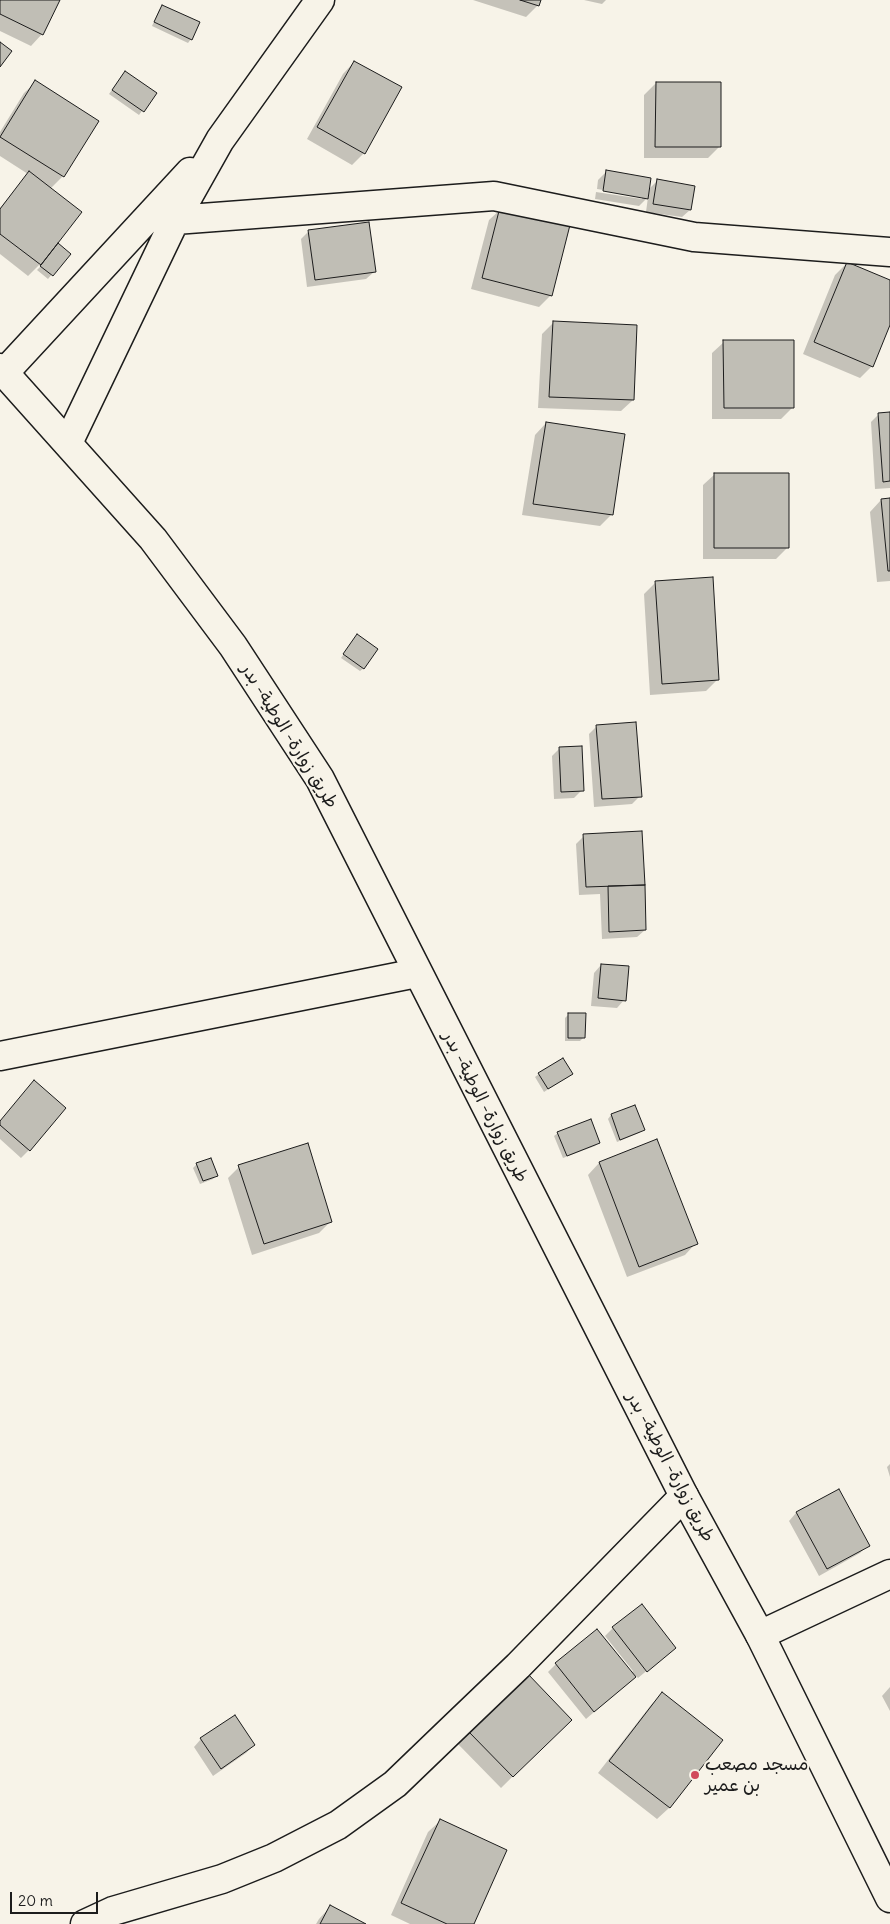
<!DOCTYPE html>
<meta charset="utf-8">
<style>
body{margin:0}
#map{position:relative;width:890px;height:1924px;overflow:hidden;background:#f7f3e8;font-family:Delius,sans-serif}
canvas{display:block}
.scale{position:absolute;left:10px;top:1892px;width:88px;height:22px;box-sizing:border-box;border:2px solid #1c1c1c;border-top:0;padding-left:6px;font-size:15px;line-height:18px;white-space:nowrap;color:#1c1c1c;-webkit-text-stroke:4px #f7f3e8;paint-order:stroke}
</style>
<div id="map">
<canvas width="890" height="1924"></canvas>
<div class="scale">20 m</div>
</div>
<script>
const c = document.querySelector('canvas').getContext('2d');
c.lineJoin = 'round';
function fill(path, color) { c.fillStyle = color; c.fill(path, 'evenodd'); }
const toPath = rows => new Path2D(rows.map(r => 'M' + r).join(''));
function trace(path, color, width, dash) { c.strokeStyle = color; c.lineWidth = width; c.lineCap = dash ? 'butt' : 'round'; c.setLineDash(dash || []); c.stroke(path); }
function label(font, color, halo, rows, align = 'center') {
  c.font = font + ' Delius,"Playpen Sans Arabic",sans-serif'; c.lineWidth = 4; c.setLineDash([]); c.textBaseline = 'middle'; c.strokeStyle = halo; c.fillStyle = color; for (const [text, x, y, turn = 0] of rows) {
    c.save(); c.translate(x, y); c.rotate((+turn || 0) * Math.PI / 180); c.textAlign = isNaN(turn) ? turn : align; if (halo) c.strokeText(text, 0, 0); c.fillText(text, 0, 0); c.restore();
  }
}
const shadow = toPath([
 [0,0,59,0,42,34,31,46,0,31],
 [473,0,539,0,538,5,526,17],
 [584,0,606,0,602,4],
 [163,6,191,39,188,43,152,26,159,10],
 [354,62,364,153,352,165,307,139,343,74],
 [122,76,155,93,139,115,109,94],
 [36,82,98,121,63,176,50,189,56,243,69,254,48,279,37,270,41,266,40,264,28,276,0,254,0,208,28,174,0,156,0,132,24,93],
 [656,83,720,146,708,158,644,158,644,95],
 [606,172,648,190,657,181,690,210,682,217,646,212,648,197,639,206,595,199,596,192,642,199,642,196,597,189,598,180],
 [501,209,551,295,539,307,471,289,489,220],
 [309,231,374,272,366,279,307,287,301,239],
 [847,263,890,281,890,322,872,366,860,378,803,354,835,275],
 [553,323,633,400,621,411,538,408,542,334],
 [724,342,793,407,781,419,712,419,712,353],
 [890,413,890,488,875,489,871,422,879,414],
 [546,423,612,514,600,526,522,515,535,435],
 [715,474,787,548,776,559,703,559,703,485],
 [890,499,890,581,877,582,870,512,881,500],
 [656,582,717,680,706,691,650,695,644,594],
 [354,639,364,668,360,671,341,658],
 [597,726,640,796,632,804,594,807,589,734],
 [560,748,582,790,574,798,554,799,552,756],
 [584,836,645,930,637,937,602,939,600,894,579,895,576,844],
 [601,965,624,1000,617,1008,591,1006,594,973],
 [569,1014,584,1037,580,1041,565,1041,565,1018],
 [539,1074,571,1074,544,1092,535,1077],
 [634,1106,643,1130,639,1133,617,1142,608,1119,611,1115],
 [0,1121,29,1150,21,1158,0,1139],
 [558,1133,598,1143,595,1146,563,1158,554,1136],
 [599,1163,696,1243,685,1255,627,1277,588,1175],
 [197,1164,216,1176,213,1179,200,1184,193,1168],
 [239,1167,331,1221,319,1233,252,1255,228,1178],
 [890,1464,890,1477,887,1467],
 [838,1490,868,1545,860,1553,819,1576,789,1521,796,1513],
 [613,1628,674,1648,638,1678,636,1676,586,1719,548,1672,556,1664,631,1673,633,1671,605,1636],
 [527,1675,570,1720,501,1788,457,1743],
 [890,1687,890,1711,882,1696],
 [662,1694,721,1740,669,1808,657,1819,598,1773,651,1705],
 [201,1739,254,1745,246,1753,213,1776,194,1747],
 [440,1821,472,1924,410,1924,391,1915,428,1832],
 [330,1907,363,1924,316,1924,319,1919]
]);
const building = toPath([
 [0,0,60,0,43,35,0,14,0,0],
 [520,0,541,0,539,6,520,0],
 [162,5,200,22,192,40,154,22,162,5],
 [0,42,12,51,0,67,0,42],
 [354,61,402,87,365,154,317,127,354,61],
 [125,71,157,93,144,112,112,90,125,71],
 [35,80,99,121,64,177,0,137,35,80],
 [656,82,721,82,721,147,655,147,656,82],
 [606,170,651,178,648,199,603,191,606,170],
 [29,171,82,212,41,265,0,234,0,209,29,171],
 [657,179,695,186,691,210,653,204,657,179],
 [500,207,570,225,552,296,482,278,500,207],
 [369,222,376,272,315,280,308,230,369,222],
 [58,243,71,254,53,276,40,266,58,243],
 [847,262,890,280,890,325,873,367,814,342,847,262],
 [553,321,637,325,634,400,549,397,553,321],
 [723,340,794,340,794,408,724,408,723,340],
 [890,412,890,481,883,482,878,413,890,412],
 [546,422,625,434,613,515,533,504,546,422],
 [714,473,789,473,789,548,714,548,714,473],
 [890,498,890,571,888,571,881,499,890,498],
 [713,577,719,680,662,684,655,581,713,577],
 [357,634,378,649,364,669,343,654,357,634],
 [636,722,642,797,602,799,596,725,636,722],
 [582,746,584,791,561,792,559,747,582,746],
 [642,831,645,885,586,887,583,834,642,831],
 [645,885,646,930,609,932,608,886,645,885],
 [601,964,629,966,626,1001,598,998,601,964],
 [568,1013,586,1013,585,1038,568,1038,568,1013],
 [563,1058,573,1074,548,1089,538,1073,563,1058],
 [34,1080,66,1108,30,1151,0,1125,0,1121,34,1080],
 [635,1105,645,1130,620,1140,611,1114,635,1105],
 [591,1119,600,1143,567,1156,557,1132,591,1119],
 [657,1139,698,1244,639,1267,599,1162,657,1139],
 [308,1143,332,1222,264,1244,238,1165,308,1143],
 [211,1158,218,1176,203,1181,196,1163,211,1158],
 [839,1489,870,1546,827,1569,796,1512,839,1489],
 [642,1604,676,1648,647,1672,612,1627,642,1604],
 [597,1629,636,1677,594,1712,555,1663,597,1629],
 [527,1673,572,1720,513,1777,468,1731,527,1673],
 [662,1692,723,1740,670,1808,609,1761,662,1692],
 [235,1715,255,1745,221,1769,200,1738,235,1715],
 [440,1819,507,1850,474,1924,447,1924,401,1903,440,1819],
 [330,1905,366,1924,320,1924,330,1905]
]);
const street = toPath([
 [175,220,494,196,694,237,890,252],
 [4,373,190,172],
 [68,443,175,220,220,140,320,0],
 [0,1056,417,973],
 [760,1635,890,1574],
 [85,1924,113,1911,222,1879,274,1858,338,1825,395,1784,447,1734,518,1666,684,1496]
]);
const highway = toPath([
 [0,368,153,539,233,646,320,779,684,1496,760,1635,890,1898]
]);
const markers = [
 [695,1775,5,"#d1495b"]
];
const streetNames = [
 ["طريق زوارة- الوطية- بدر",289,736,58],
 ["طريق زوارة- الوطية- بدر",485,1107,63],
 ["طريق زوارة- الوطية- بدر",670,1467,62]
];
const poiNames = [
 ["مسجد مصعب",705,1765],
 ["بن عمير",705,1786]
];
fill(shadow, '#0003');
fill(building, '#c0beb5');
trace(building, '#1c1c1c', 1);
trace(street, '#1c1c1c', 31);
trace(highway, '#1c1c1c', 31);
trace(street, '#f7f3e8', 28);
trace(highway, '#f7f3e8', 28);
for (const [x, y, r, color] of markers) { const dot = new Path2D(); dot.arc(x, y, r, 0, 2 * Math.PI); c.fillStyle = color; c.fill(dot); trace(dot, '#f7f3e8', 2); }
label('18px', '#1c1c1c', '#f7f3e8', streetNames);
label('18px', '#1c1c1c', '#f7f3e8', poiNames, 'left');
</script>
